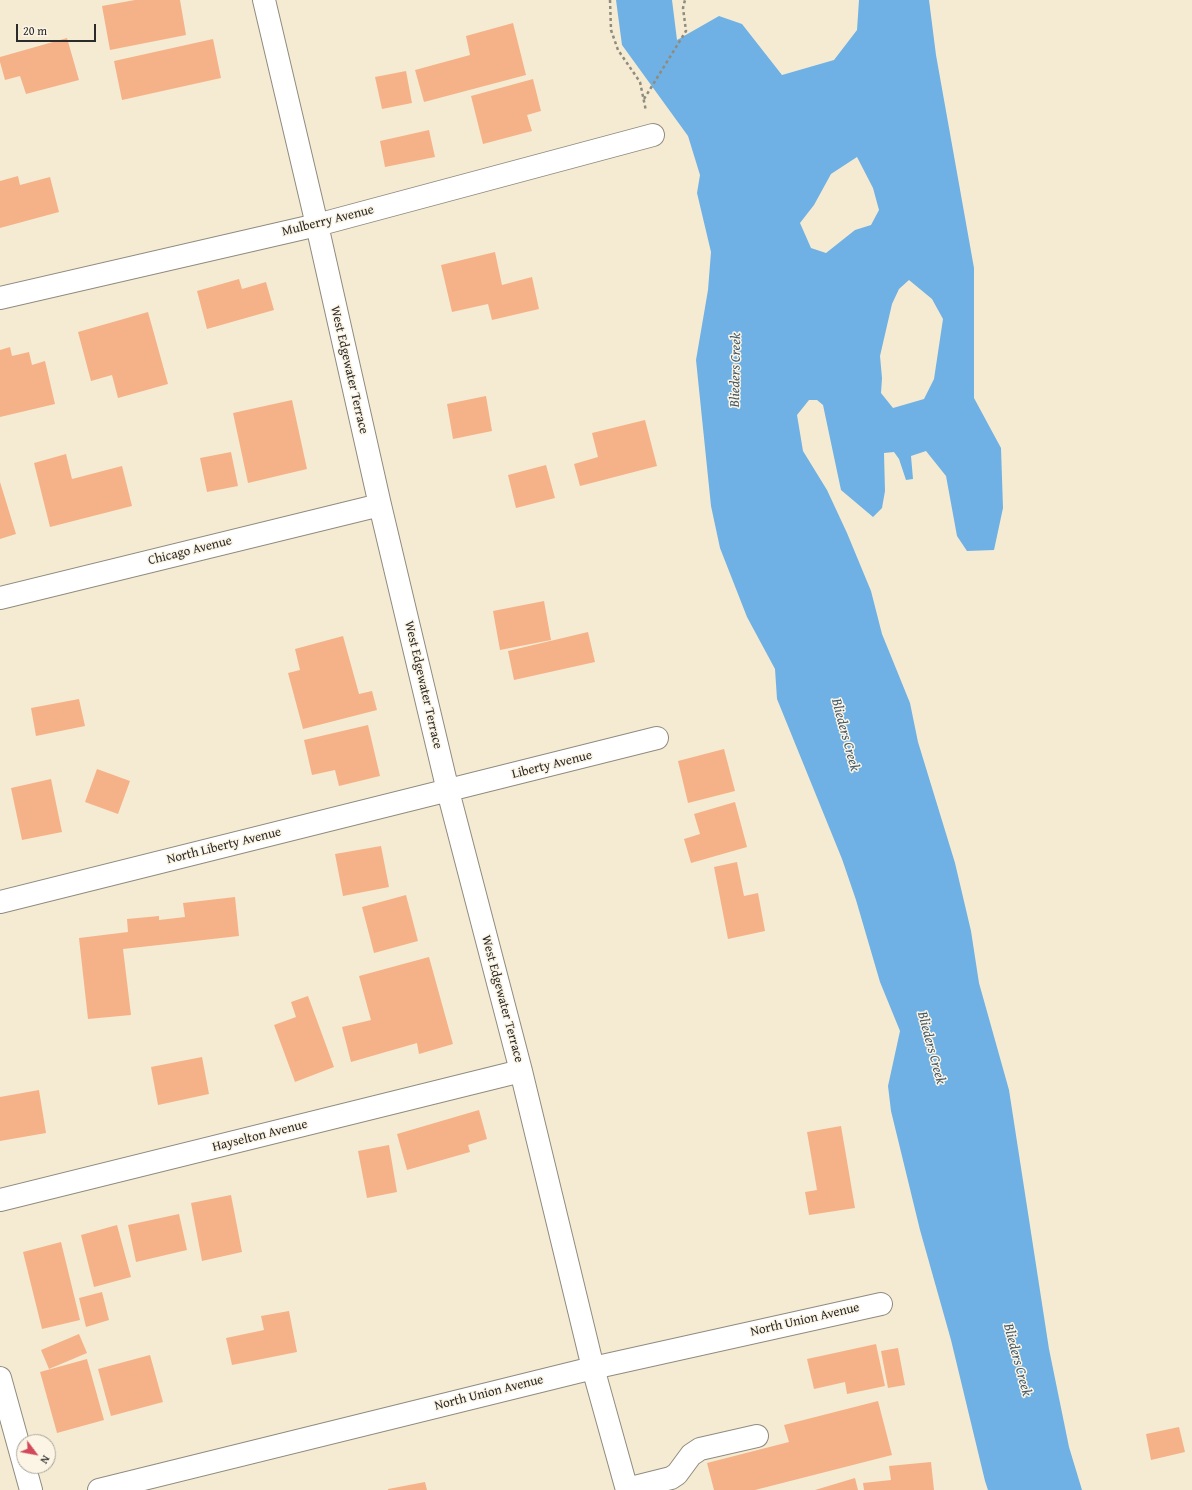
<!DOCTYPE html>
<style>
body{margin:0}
#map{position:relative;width:1192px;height:1490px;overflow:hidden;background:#f5ebd3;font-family:"Gentium Book Plus",serif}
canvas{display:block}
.north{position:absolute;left:16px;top:1434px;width:40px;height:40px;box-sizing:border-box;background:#fcf5e5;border:1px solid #a8a49b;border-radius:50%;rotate:122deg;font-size:11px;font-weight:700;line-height:16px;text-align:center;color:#2b2b2b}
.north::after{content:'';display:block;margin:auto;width:14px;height:18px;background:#d1495b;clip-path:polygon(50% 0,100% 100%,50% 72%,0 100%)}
.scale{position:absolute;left:16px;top:24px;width:80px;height:18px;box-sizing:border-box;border:2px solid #2b2b2b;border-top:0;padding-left:5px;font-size:12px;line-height:14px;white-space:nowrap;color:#2b2b2b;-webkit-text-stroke:3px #fcf5e5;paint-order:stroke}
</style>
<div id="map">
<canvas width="1192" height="1490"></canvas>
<div class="north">N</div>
<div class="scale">20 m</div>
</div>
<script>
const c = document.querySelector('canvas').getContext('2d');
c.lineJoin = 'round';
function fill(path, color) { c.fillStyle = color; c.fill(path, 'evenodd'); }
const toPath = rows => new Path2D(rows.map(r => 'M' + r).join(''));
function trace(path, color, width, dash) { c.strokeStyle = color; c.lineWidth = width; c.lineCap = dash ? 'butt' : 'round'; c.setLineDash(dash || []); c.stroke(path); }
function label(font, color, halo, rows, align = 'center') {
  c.font = font + ' "Gentium Book Plus",serif'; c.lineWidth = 3; c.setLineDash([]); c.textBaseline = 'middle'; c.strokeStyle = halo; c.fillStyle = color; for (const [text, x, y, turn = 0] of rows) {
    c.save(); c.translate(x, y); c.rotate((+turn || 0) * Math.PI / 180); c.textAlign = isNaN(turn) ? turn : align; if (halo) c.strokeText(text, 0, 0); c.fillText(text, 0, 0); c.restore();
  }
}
const water = toPath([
 [616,0,672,0,677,40,719,16,742,24,782,75,834,60,857,30,859,0,929,0,936,55,974,268,974,398,1001,448,1003,508,994,550,967,551,957,536,946,476,926,451,911,456,913,479,906,480,899,459,894,452,884,453,885,491,882,508,873,517,841,490,823,405,817,400,809,400,797,415,803,451,827,490,847,533,871,591,882,634,910,703,918,742,955,863,971,931,979,983,1009,1090,1049,1349,1069,1447,1082,1490,988,1490,985,1481,951,1340,920,1230,891,1111,888,1086,900,1031,880,982,856,900,842,859,777,699,775,669,747,617,720,548,711,506,696,360,708,290,711,252,697,193,700,175,688,136,622,45],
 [857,157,873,188,879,210,871,225,855,230,826,253,811,248,800,223,814,205,831,174],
 [909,280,932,299,943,319,934,379,924,399,893,408,881,393,882,378,880,356,892,304,899,289]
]);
const building = toPath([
 [135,0,180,0,186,35,110,50,102,6],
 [513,23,526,75,424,102,415,70,470,55,466,36],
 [67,38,79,80,26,94,20,76,5,80,0,62,0,57],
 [213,39,221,78,122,100,114,61],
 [406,71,412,103,382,109,375,77],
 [533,79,541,111,527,115,532,131,483,144,471,96],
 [429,130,435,157,385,167,380,141],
 [18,176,20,185,50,177,59,212,0,228,0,181],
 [495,252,502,285,532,277,539,309,492,320,488,304,452,312,441,265],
 [239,279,242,289,266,282,274,310,207,329,197,291],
 [148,312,168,384,118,398,112,375,91,381,78,332],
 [10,347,12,356,29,352,32,365,45,361,55,404,0,417,0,350],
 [486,396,492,431,453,439,447,404],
 [292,400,307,469,248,483,233,413],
 [645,420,657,466,580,486,574,464,598,457,592,433],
 [231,452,238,486,207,492,200,458],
 [66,454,72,479,122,466,132,506,50,527,34,463],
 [546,465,555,498,516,508,508,475],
 [0,482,16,534,0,539],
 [544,601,551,640,500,650,493,611],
 [588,632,595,662,514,680,508,651],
 [343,636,359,694,372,691,377,710,303,729,288,673,300,670,295,649],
 [79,699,85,726,36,736,31,708],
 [368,725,380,776,339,786,335,770,312,775,304,740],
 [724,749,735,791,688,803,678,761],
 [97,769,130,781,118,814,85,802],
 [51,779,62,832,22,840,11,788],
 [735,802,747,847,691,863,684,839,700,834,694,814],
 [381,846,389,887,343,896,335,854],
 [737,862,744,896,758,893,765,931,728,939,714,867],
 [406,895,418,941,374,953,362,907],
 [235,897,239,936,123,949,131,1015,88,1019,79,938,128,932,127,919,159,916,159,920,185,917,183,903],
 [429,957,453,1044,419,1054,417,1043,351,1062,342,1027,371,1020,359,976],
 [308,996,334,1067,295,1082,274,1025,296,1017,291,1002],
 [202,1057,209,1094,158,1105,151,1067],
 [39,1090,46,1133,0,1141,0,1097],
 [479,1110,487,1139,468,1145,470,1152,407,1170,397,1134],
 [841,1126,855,1208,809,1215,805,1192,817,1190,807,1132],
 [389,1145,397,1192,367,1198,358,1151],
 [231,1195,242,1252,202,1261,191,1203],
 [179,1214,187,1250,136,1262,128,1225],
 [117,1225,131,1277,94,1287,81,1235],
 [61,1242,80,1320,42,1329,23,1252],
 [102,1292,109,1320,86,1327,79,1298],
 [289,1311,297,1352,232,1365,226,1338,264,1330,261,1316],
 [79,1334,87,1353,49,1369,41,1350],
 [876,1344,885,1386,847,1394,845,1382,814,1389,807,1359],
 [898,1348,905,1385,888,1388,881,1351],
 [150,1355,163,1402,111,1416,98,1369],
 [87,1359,104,1420,57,1433,40,1372],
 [878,1401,892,1455,755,1490,714,1490,707,1463,789,1442,784,1425],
 [1179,1427,1185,1452,1151,1460,1146,1434],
 [931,1462,934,1490,864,1490,863,1483,891,1480,889,1466],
 [855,1478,858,1490,815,1490],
 [425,1482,427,1490,388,1490,388,1489]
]);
const path = toPath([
 [610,0,611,30,618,50,640,82,646,111],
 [644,99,686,31,683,8,685,0]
]);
const minor = toPath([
 [264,0,317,225,380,505,448,791,521,1071,593,1368,627,1490],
 [0,298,317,225,653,135],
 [0,598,380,505],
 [0,902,657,738],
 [0,1200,521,1071],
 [0,1378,31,1490],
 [627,1489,671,1478,677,1474,691,1455,700,1449,757,1436],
 [99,1490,593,1368,881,1304]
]);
const streetNames = [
 ["Mulberry Avenue",328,221,-14],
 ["West Edgewater Terrace",349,370,77],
 ["Chicago Avenue",190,551,-14],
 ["West Edgewater Terrace",423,685,77],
 ["Liberty Avenue",552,765,-14],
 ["North Liberty Avenue",224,846,-14],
 ["West Edgewater Terrace",502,999,75],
 ["Hayselton Avenue",260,1136,-14],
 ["North Union Avenue",805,1320,-13],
 ["North Union Avenue",489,1393,-14]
];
const waterNames = [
 ["Blieders Creek",736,370,-89],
 ["Blieders Creek",845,735,75],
 ["Blieders Creek",931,1048,75],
 ["Blieders Creek",1017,1360,75]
];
fill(water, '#6fb1e4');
fill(building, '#f5b288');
trace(minor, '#908b7f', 24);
trace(path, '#908b7f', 2.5, [3, 3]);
trace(minor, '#fff', 22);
label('13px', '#2b2b2b', '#fcf5e5', streetNames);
label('italic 14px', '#435a6c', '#fcf5e5', waterNames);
</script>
